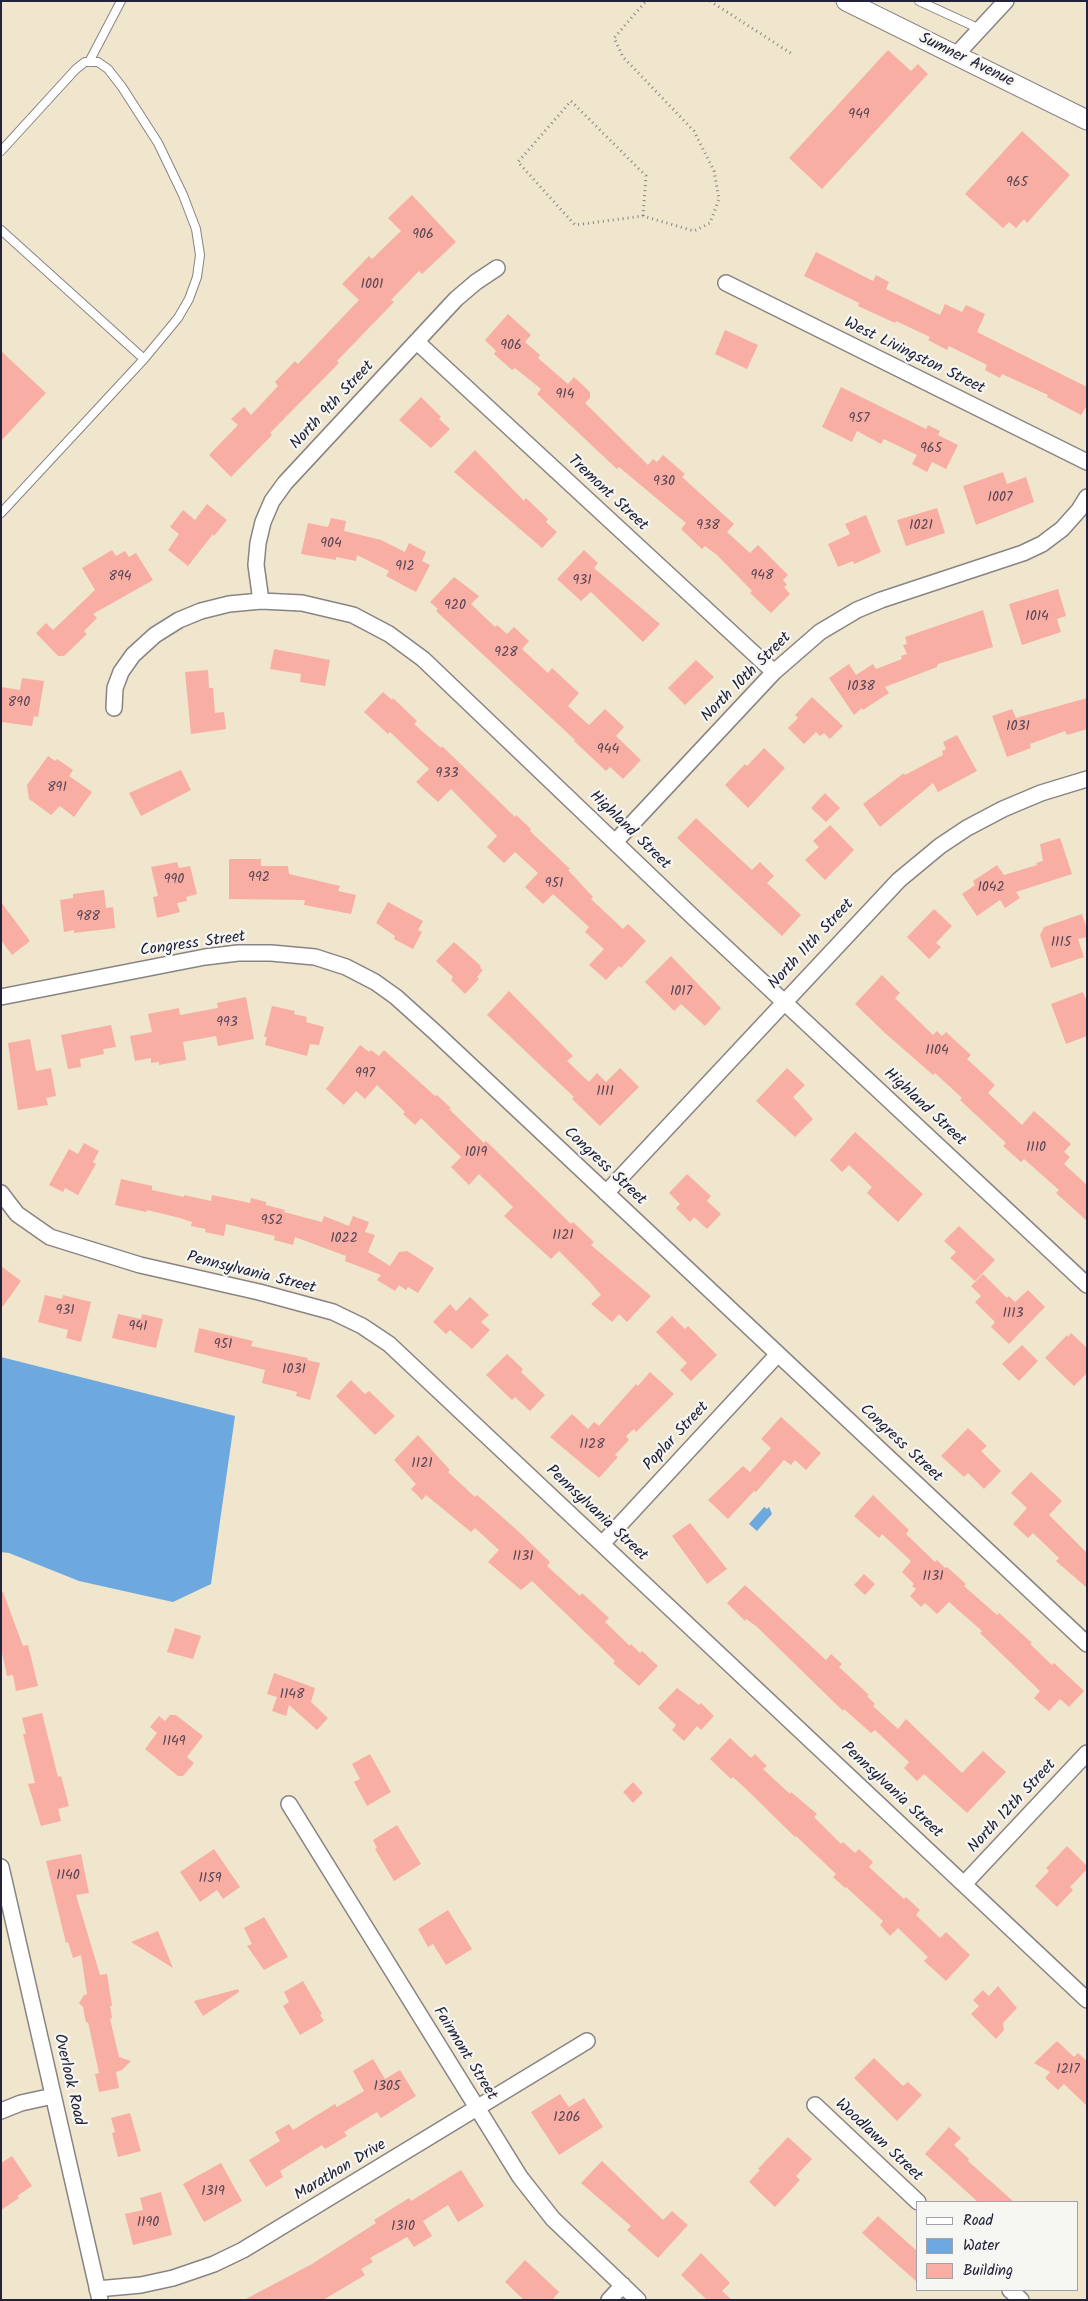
<!DOCTYPE html>
<style>
body{margin:0}
#map{position:relative;width:1088px;height:2301px;overflow:hidden;background:#f0e5cd;font-family:Kalam,sans-serif}
canvas{display:block}
.frame{position:absolute;inset:0;border:2px solid #22223b;pointer-events:none}
.legend{position:absolute;left:916px;top:2201px;width:162px;height:90px;box-sizing:border-box;background:#f6f6f2;border:1px solid #a1a1a9;margin:0;padding:6px 9px;list-style:none;font-size:15px;color:#22223b}
.legend li{display:flex;align-items:center;gap:10px;height:25px}
.legend b{width:25px;border:1px solid #a1a1a9}
</style>
<div id="map">
<canvas width="1088" height="2301"></canvas>
<div class="frame"></div>
<ul class="legend">
<li><b style="height:6px;background:#fff"></b>Road</li>
<li><b style="height:14px;background:#6da9de"></b>Water</li>
<li><b style="height:14px;background:#f9aea4"></b>Building</li>
</ul>
</div>
<script>
const c = document.querySelector('canvas').getContext('2d');
c.lineJoin = 'round';
function fill(path, color) { c.fillStyle = color; c.fill(path, 'evenodd'); }
const toPath = rows => new Path2D(rows.map(r => 'M' + r).join(''));
function trace(path, color, width, dash) { c.strokeStyle = color; c.lineWidth = width; c.lineCap = dash ? 'butt' : 'round'; c.setLineDash(dash || []); c.stroke(path); }
function label(font, color, halo, rows, align = 'center') {
  c.font = font + ' Kalam,sans-serif'; c.lineWidth = 4.5; c.setLineDash([]); c.textBaseline = 'middle'; c.strokeStyle = halo; c.fillStyle = color; for (const [text, x, y, turn = 0] of rows) {
    c.save(); c.translate(x, y); c.rotate((+turn || 0) * Math.PI / 180); c.textAlign = isNaN(turn) ? turn : align; if (halo) c.strokeText(text, 0, 0); c.fillText(text, 0, 0); c.restore();
  }
}
const water = toPath([
 [1,1357,235,1416,211,1584,173,1602,79,1581,9,1553,1,1552],
 [764,1507,767,1509,769,1507,772,1514,757,1531,749,1524]
]);
const building = toPath([
 [888,50,911,71,918,64,928,74,822,189,789,158],
 [1022,131,1070,175,1027,223,1024,219,1016,228,1009,222,1003,228,965,194],
 [412,195,456,242,422,274,419,271,391,300,394,302,337,361,339,363,270,433,272,435,231,477,209,455,238,425,231,419,244,407,251,415,278,386,275,382,295,361,298,364,359,300,342,284,369,256,372,259,401,231,388,218],
 [816,252,873,281,876,275,889,282,886,289,940,315,945,304,962,312,966,305,985,314,977,332,1087,387,1087,405,1081,415,1047,397,1048,395,1002,374,1000,378,985,370,987,365,949,346,947,350,928,340,930,337,896,321,895,323,858,306,859,303,804,276],
 [508,314,531,335,525,342,540,355,538,358,568,384,574,377,590,392,590,398,585,403,648,465,653,459,657,462,663,455,685,474,682,477,734,524,727,532,750,553,758,545,788,575,783,580,787,585,784,587,790,594,771,613,750,593,752,591,717,555,705,546,702,549,681,529,686,523,619,467,617,469,537,394,541,389,515,368,512,370,494,354,496,351,485,340],
 [725,330,758,345,747,369,715,354],
 [1,351,46,393,1,441],
 [841,387,926,429,928,425,940,431,938,435,958,445,946,469,932,462,927,472,912,464,917,455,884,439,881,444,857,431,852,442,822,427],
 [421,397,441,417,439,419,450,429,431,448,399,420],
 [475,450,524,501,526,498,548,519,546,522,557,532,542,548,454,472],
 [1003,472,1007,484,1026,477,1034,502,976,525,963,486],
 [207,504,227,520,214,536,213,534,188,566,168,550,179,534,170,527,183,510,195,520],
 [937,508,945,533,906,546,897,520],
 [866,515,881,552,854,564,853,561,838,567,828,544,850,534,845,524],
 [331,518,346,521,344,531,381,540,405,552,409,543,426,552,422,561,430,565,416,592,386,576,389,571,357,555,356,561,336,557,336,560,301,554,308,523,328,527],
 [112,550,116,556,125,551,129,557,136,553,153,580,93,614,97,618,84,631,87,634,64,656,58,656,36,633,46,623,53,630,95,590,82,568],
 [584,550,598,563,594,568,660,624,643,642,591,592,581,601,557,579],
 [454,577,479,596,471,604,495,627,497,625,507,634,514,627,529,641,522,649,548,673,552,668,579,693,568,706,589,725,605,709,624,727,616,736,641,760,623,779,610,767,606,771,574,741,575,740,436,611,438,609,430,602],
 [1058,589,1066,616,1057,619,1061,632,1022,645,1009,604],
 [983,610,993,647,938,664,937,667,885,687,889,693,863,710,862,708,854,715,829,678,849,664,856,675,873,664,876,669,902,659,901,656,907,654,903,645,907,644,905,637],
 [274,649,330,660,325,686,300,682,301,674,270,669],
 [696,660,714,677,685,705,668,688],
 [208,670,209,688,213,688,215,713,224,712,226,729,191,734,185,672],
 [22,678,44,681,38,717,34,716,32,726,1,722,1,687,20,690],
 [383,692,392,700,393,698,417,721,414,724,441,748,442,746,515,817,516,815,531,829,530,831,570,869,568,870,593,897,591,899,623,929,628,924,646,941,621,968,619,966,606,980,589,965,604,949,585,932,589,927,553,894,543,904,525,887,538,873,515,852,504,863,487,847,497,836,451,789,438,802,416,782,429,769,390,732,388,734,364,712],
 [812,697,843,726,830,739,824,733,820,736,816,732,804,744,788,728,798,718,795,715],
 [1087,698,1087,729,1067,735,1065,731,1030,744,1031,748,1007,757,992,716,1012,709,1016,718],
 [957,735,977,771,938,792,933,783,880,827,863,804,904,773,905,775,943,755,942,751,946,749,943,742],
 [764,748,785,768,748,808,725,785,745,764,747,766],
 [48,756,55,761,57,759,73,770,69,776,92,792,74,817,60,806,51,815,29,799,27,785],
 [181,770,191,790,141,816,129,793],
 [825,793,840,808,826,822,811,808],
 [696,818,752,870,760,862,774,876,767,883,801,915,782,936,677,838],
 [830,825,854,850,825,880,805,860,819,847,813,841],
 [1060,838,1072,874,1016,892,1020,898,1005,908,1000,900,977,916,962,894,975,885,973,881,997,865,1004,875,1037,865,1036,863,1043,861,1040,844],
 [229,859,261,859,261,866,288,866,289,874,340,886,338,891,356,895,351,914,304,905,305,900,229,899],
 [177,862,179,868,190,866,197,894,186,897,187,901,177,903,180,912,157,918,153,897,158,896,151,867],
 [104,890,106,908,113,907,115,928,74,933,74,930,64,932,60,900,73,898,73,894],
 [1,902,30,941,12,955,1,940],
 [388,902,423,921,418,930,422,932,413,949,394,939,395,936,376,923],
 [934,909,952,926,936,943,941,947,929,959,907,937],
 [1082,914,1087,929,1087,937,1078,939,1084,957,1051,968,1040,935,1044,927],
 [454,942,481,966,480,968,483,970,477,977,479,979,465,994,451,980,453,977,436,961],
 [671,956,721,1008,705,1026,681,1004,674,1011,645,982],
 [882,975,900,993,895,998,933,1035,937,1031,942,1036,946,1032,971,1055,967,1059,995,1085,988,1093,1022,1125,1034,1111,1071,1144,1064,1152,1070,1157,1064,1164,1087,1185,1087,1221,1056,1193,1059,1190,1024,1159,1021,1162,1003,1146,1006,1143,960,1100,962,1098,935,1073,933,1075,885,1033,855,1004],
 [509,991,573,1056,567,1061,589,1082,597,1073,606,1082,620,1068,639,1087,600,1126,572,1099,574,1097,487,1015],
 [1083,992,1087,1002,1087,1036,1066,1044,1051,1004],
 [246,997,254,1039,218,1046,216,1036,183,1042,186,1060,159,1065,159,1062,151,1063,151,1058,135,1061,130,1036,152,1032,148,1014,179,1008,180,1015,218,1008,217,1003],
 [272,1006,295,1011,294,1014,307,1017,306,1022,324,1027,319,1045,310,1044,307,1056,265,1045,267,1037,264,1037],
 [111,1025,116,1047,103,1049,104,1054,80,1059,81,1067,68,1069,61,1035],
 [30,1039,36,1071,51,1068,56,1096,46,1098,48,1105,18,1110,8,1043],
 [360,1045,369,1052,371,1050,379,1056,384,1050,435,1096,437,1095,451,1108,449,1109,484,1143,486,1141,571,1224,573,1222,594,1242,591,1245,651,1296,627,1322,619,1314,612,1322,591,1304,601,1295,590,1282,559,1251,551,1259,504,1216,513,1207,479,1174,469,1185,451,1167,461,1157,421,1118,415,1125,403,1114,405,1112,377,1085,365,1099,356,1091,344,1105,326,1089],
 [787,1068,805,1085,793,1097,813,1119,795,1137,756,1101],
 [855,1132,923,1194,898,1222,867,1193,872,1187,849,1165,842,1172,830,1160],
 [84,1143,99,1151,93,1162,96,1164,78,1195,65,1188,63,1192,49,1185,69,1149,78,1154],
 [687,1174,711,1196,707,1201,721,1214,707,1229,694,1217,690,1222,676,1208,680,1204,669,1193],
 [121,1179,152,1186,152,1190,184,1197,184,1195,211,1201,212,1195,250,1203,251,1198,266,1202,266,1205,285,1210,284,1212,322,1222,324,1216,349,1226,353,1216,369,1222,365,1232,375,1235,368,1252,390,1266,399,1252,407,1251,434,1268,418,1293,408,1287,406,1290,399,1285,395,1291,377,1280,381,1275,345,1261,346,1256,295,1237,293,1245,274,1240,275,1236,226,1224,224,1236,205,1232,206,1229,191,1226,192,1222,180,1218,147,1210,146,1212,115,1205],
 [959,1226,995,1260,975,1281,950,1258,956,1252,944,1241],
 [1,1266,21,1281,1,1309],
 [983,1274,1007,1298,1009,1296,1015,1302,1028,1290,1045,1307,1009,1344,991,1327,995,1322,975,1302,981,1296,971,1286],
 [45,1295,62,1299,63,1295,91,1302,81,1342,66,1338,68,1330,38,1322],
 [470,1297,489,1315,481,1322,490,1330,472,1349,450,1330,446,1334,433,1322,450,1304,456,1311],
 [118,1314,141,1319,142,1314,163,1319,156,1348,112,1338],
 [672,1316,685,1329,688,1326,717,1355,691,1381,680,1370,687,1363,656,1332],
 [199,1328,253,1341,251,1346,308,1358,307,1360,320,1363,310,1400,296,1396,297,1392,262,1383,265,1370,194,1352],
 [1071,1333,1087,1348,1087,1373,1074,1386,1045,1358,1067,1335,1068,1337],
 [1022,1345,1038,1361,1019,1381,1002,1364],
 [507,1354,523,1369,521,1372,545,1395,530,1411,515,1397,512,1400,486,1375],
 [650,1372,674,1394,636,1432,634,1429,626,1436,629,1440,615,1455,618,1457,599,1478,550,1437,572,1414,588,1429,594,1422,599,1426,636,1384,638,1386],
 [351,1380,365,1394,369,1391,395,1416,375,1435,336,1396],
 [781,1417,821,1453,806,1470,795,1460,791,1465,784,1460,756,1492,754,1491,728,1519,708,1500,743,1466,750,1472,771,1448,761,1439],
 [968,1428,987,1446,981,1451,1001,1471,984,1489,968,1473,964,1477,941,1456],
 [418,1435,450,1470,448,1472,475,1497,477,1495,517,1530,550,1562,547,1566,580,1596,582,1593,609,1618,605,1622,630,1646,631,1644,640,1653,642,1651,658,1666,639,1686,613,1663,615,1661,532,1581,521,1590,488,1562,499,1550,475,1528,471,1532,426,1495,422,1500,411,1489,416,1484,394,1460],
 [1031,1472,1062,1501,1049,1515,1087,1553,1087,1588,1056,1561,1059,1558,1033,1533,1028,1538,1013,1524,1027,1508,1011,1493],
 [873,1495,909,1530,906,1534,935,1562,937,1560,945,1568,947,1567,966,1584,964,1586,997,1615,999,1613,1032,1643,1030,1644,1052,1665,1054,1663,1084,1691,1069,1707,1060,1699,1049,1711,1034,1698,1040,1691,980,1633,982,1631,949,1602,937,1614,925,1603,921,1607,910,1596,916,1589,912,1586,914,1584,902,1572,911,1561,882,1534,879,1538,854,1516],
 [690,1523,727,1569,707,1584,672,1536],
 [864,1574,875,1584,865,1595,854,1585],
 [745,1585,826,1660,831,1654,842,1664,839,1667,869,1695,867,1696,875,1704,873,1706,898,1729,906,1719,962,1773,983,1751,1006,1772,967,1813,924,1774,917,1781,904,1768,909,1762,875,1730,871,1733,844,1709,843,1711,756,1626,746,1619,745,1621,727,1603],
 [1,1592,3,1592,23,1646,28,1645,38,1686,16,1691,13,1675,7,1676,1,1648],
 [175,1628,201,1636,193,1659,167,1652],
 [274,1673,315,1688,311,1702,328,1718,317,1730,289,1705,286,1716,272,1711,277,1697,267,1694],
 [677,1688,699,1705,701,1703,714,1716,701,1730,697,1726,684,1741,672,1730,676,1725,658,1708],
 [42,1713,58,1777,61,1776,69,1806,58,1809,61,1821,41,1826,28,1784,35,1783,23,1734,26,1734,22,1718],
 [170,1715,176,1715,203,1736,187,1757,194,1763,183,1776,178,1776,145,1749,157,1733,150,1727,159,1716,165,1721],
 [730,1738,751,1758,755,1754,767,1766,763,1769,790,1794,791,1792,817,1814,814,1817,841,1844,843,1842,855,1853,859,1849,873,1862,869,1867,904,1899,906,1897,920,1910,916,1915,940,1938,946,1932,970,1955,946,1981,924,1961,928,1957,898,1928,890,1936,880,1925,883,1921,846,1887,845,1888,833,1877,836,1874,796,1836,795,1837,745,1788,733,1777,731,1779,710,1759],
 [370,1754,391,1792,367,1806,354,1782,360,1779,352,1764],
 [633,1782,643,1793,633,1803,623,1792],
 [397,1825,421,1864,394,1881,375,1849,377,1848,373,1840],
 [1067,1846,1087,1866,1087,1869,1070,1887,1073,1890,1057,1907,1035,1886,1049,1871,1046,1868],
 [214,1849,240,1887,223,1899,217,1890,200,1902,180,1872],
 [81,1854,89,1893,76,1895,100,1975,107,1974,112,2006,110,2006,112,2018,110,2019,119,2057,131,2061,122,2070,116,2072,119,2088,99,2092,95,2074,99,2073,88,2022,86,2023,83,2007,79,2003,84,1995,87,1994,81,1955,73,1958,68,1942,66,1943,46,1861],
 [448,1910,472,1949,446,1965,433,1944,428,1947,418,1929],
 [264,1917,288,1957,264,1970,247,1946,252,1944,244,1928],
 [158,1931,173,1968,131,1942],
 [303,1981,322,2014,320,2015,324,2021,300,2035,283,2006,289,2002,284,1992],
 [998,1986,1017,2008,1003,2023,1004,2030,996,2039,971,2014,979,2006,973,2000,983,1990,989,1996],
 [238,1989,239,1992,203,2016,194,2001],
 [1057,2041,1074,2057,1078,2053,1087,2061,1087,2106,1064,2084,1058,2090,1045,2078,1050,2072,1034,2063],
 [874,2058,903,2086,908,2082,922,2095,897,2121,854,2078],
 [373,2059,385,2079,400,2070,416,2096,381,2118,377,2112,344,2132,347,2136,325,2149,322,2145,280,2171,283,2177,266,2187,249,2160,280,2141,275,2132,289,2124,293,2130,335,2104,337,2107,364,2091,353,2071],
 [560,2094,569,2107,584,2098,603,2127,559,2155,531,2112],
 [130,2113,141,2151,118,2157,112,2133,115,2132,111,2118],
 [949,2127,961,2138,954,2145,969,2159,968,2161,1014,2202,978,2202,925,2154],
 [788,2137,812,2159,796,2176,800,2180,775,2207,749,2182,760,2170,758,2169],
 [12,2156,32,2186,17,2196,19,2198,1,2210,1,2163],
 [602,2161,663,2220,672,2211,688,2225,658,2258,627,2230,631,2226,581,2183],
 [221,2163,242,2201,204,2222,183,2184],
 [461,2170,484,2206,458,2222,448,2205,423,2221,432,2236,414,2247,407,2237,370,2258,373,2262,361,2269,365,2275,323,2300,244,2300,312,2264,376,2223,374,2220,409,2198,411,2201],
 [161,2192,172,2235,133,2245,125,2214,143,2210,140,2198],
 [878,2216,917,2251,917,2282,862,2233],
 [701,2253,730,2283,722,2291,732,2300,707,2300,681,2275],
 [525,2260,559,2292,552,2300,524,2300,505,2282]
]);
const path = toPath([
 [710,1,792,54],
 [643,216,646,176,571,101,518,162,575,225,643,216,694,231,710,223,719,199,714,171,694,131,623,57,614,38,646,1]
]);
const service = toPath([
 [919,1,980,29],
 [89,62,121,1],
 [1,151,76,69,85,62,98,62,108,69,122,87,158,143,183,195,196,229,200,255,197,277,189,299,178,318,144,359,1,513],
 [1,230,144,359]
]);
const minor = toPath([
 [955,56,1006,1],
 [726,283,1087,462],
 [417,342,774,672],
 [261,601,256,565,258,543,263,522,272,501,285,483,456,299,476,282,497,268],
 [114,708,115,688,121,672,133,655,155,635,179,620,201,611,229,604,261,601,302,603,353,615,389,634,423,659,692,916,1087,1285],
 [615,842,774,672,820,632,857,610,881,600,1023,553,1042,544,1062,529,1079,510,1087,497],
 [1,997,205,957,238,953,271,953,315,957,346,967,375,982,396,997,437,1034,1087,1644],
 [1,1193,17,1214,50,1237,140,1265,259,1292,333,1312,362,1326,389,1344,1087,2000],
 [606,1193,899,880,940,846,967,828,1003,809,1041,793,1087,779],
 [602,1544,778,1354],
 [289,1804,520,2177,553,2219,638,2300],
 [1,1867,100,2300],
 [964,1884,1087,1753],
 [815,2105,918,2202],
 [1,2111,21,2103,53,2096],
 [97,2289,141,2285,173,2278,214,2264,243,2250,587,2041],
 [1010,2290,1021,2300],
 [609,2300,623,2285]
]);
const tertiary = toPath([
 [846,1,1087,120]
]);
const numberNames = [
 ["949",859,116],
 ["965",1017,184],
 ["906",423,236],
 ["1001",372,286],
 ["906",511,347],
 ["914",565,396],
 ["957",859,420],
 ["965",931,450],
 ["930",664,483],
 ["1007",1000,499],
 ["938",708,527],
 ["1021",921,527],
 ["904",331,545],
 ["912",405,568],
 ["948",762,577],
 ["894",120,578],
 ["931",582,582],
 ["920",455,607],
 ["1014",1037,618],
 ["928",506,654],
 ["1038",861,688],
 ["890",19,704],
 ["1031",1018,728],
 ["944",608,751],
 ["933",447,775],
 ["891",57,789],
 ["992",259,879],
 ["990",174,881],
 ["951",554,885],
 ["1042",991,889],
 ["988",88,918],
 ["1115",1061,944],
 ["1017",681,993],
 ["993",227,1024],
 ["1104",937,1052],
 ["997",365,1075],
 ["1111",605,1093],
 ["1110",1036,1149],
 ["1019",476,1154],
 ["952",272,1222],
 ["1121",563,1237],
 ["1022",344,1240],
 ["931",65,1312],
 ["1113",1013,1315],
 ["941",138,1328],
 ["951",223,1346],
 ["1031",294,1371],
 ["1128",592,1446],
 ["1121",422,1465],
 ["1131",523,1558],
 ["1131",933,1578],
 ["1148",292,1696],
 ["1149",174,1743],
 ["1140",68,1877],
 ["1159",210,1880],
 ["1217",1068,2071],
 ["1305",387,2088],
 ["1206",567,2119],
 ["1319",213,2193],
 ["1190",148,2224],
 ["1310",403,2228]
];
const streetNames = [
 ["Sumner Avenue",966,61,26],
 ["West Livingston Street",914,357,26],
 ["North 9th Street",333,406,-47],
 ["Tremont Street",607,494,43],
 ["North 10th Street",747,678,-45],
 ["Highland Street",629,831,44],
 ["Congress Street",193,945,-8],
 ["North 11th Street",812,945,-47],
 ["Highland Street",924,1108,43],
 ["Congress Street",604,1167,43],
 ["Pennsylvania Street",251,1274,14],
 ["Poplar Street",677,1437,-47],
 ["Congress Street",900,1444,43],
 ["Pennsylvania Street",596,1514,43],
 ["Pennsylvania Street",891,1791,43],
 ["North 12th Street",1013,1807,-47],
 ["Fairmont Street",464,2054,58],
 ["Overlook Road",68,2080,77],
 ["Woodlawn Street",878,2141,43],
 ["Marathon Drive",341,2171,-31]
];
fill(water, '#6da9de');
fill(building, '#f9aea4');
trace(service, '#898484', 10);
trace(minor, '#898484', 18);
trace(tertiary, '#898484', 21);
trace(path, '#898484', 3, [1, 4]);
trace(service, '#fff', 8);
trace(minor, '#fff', 15);
trace(tertiary, '#fff', 19);
label('14px', '#584555', null, numberNames);
label('16px', '#22223b', '#f6f6f2', streetNames);
</script>
